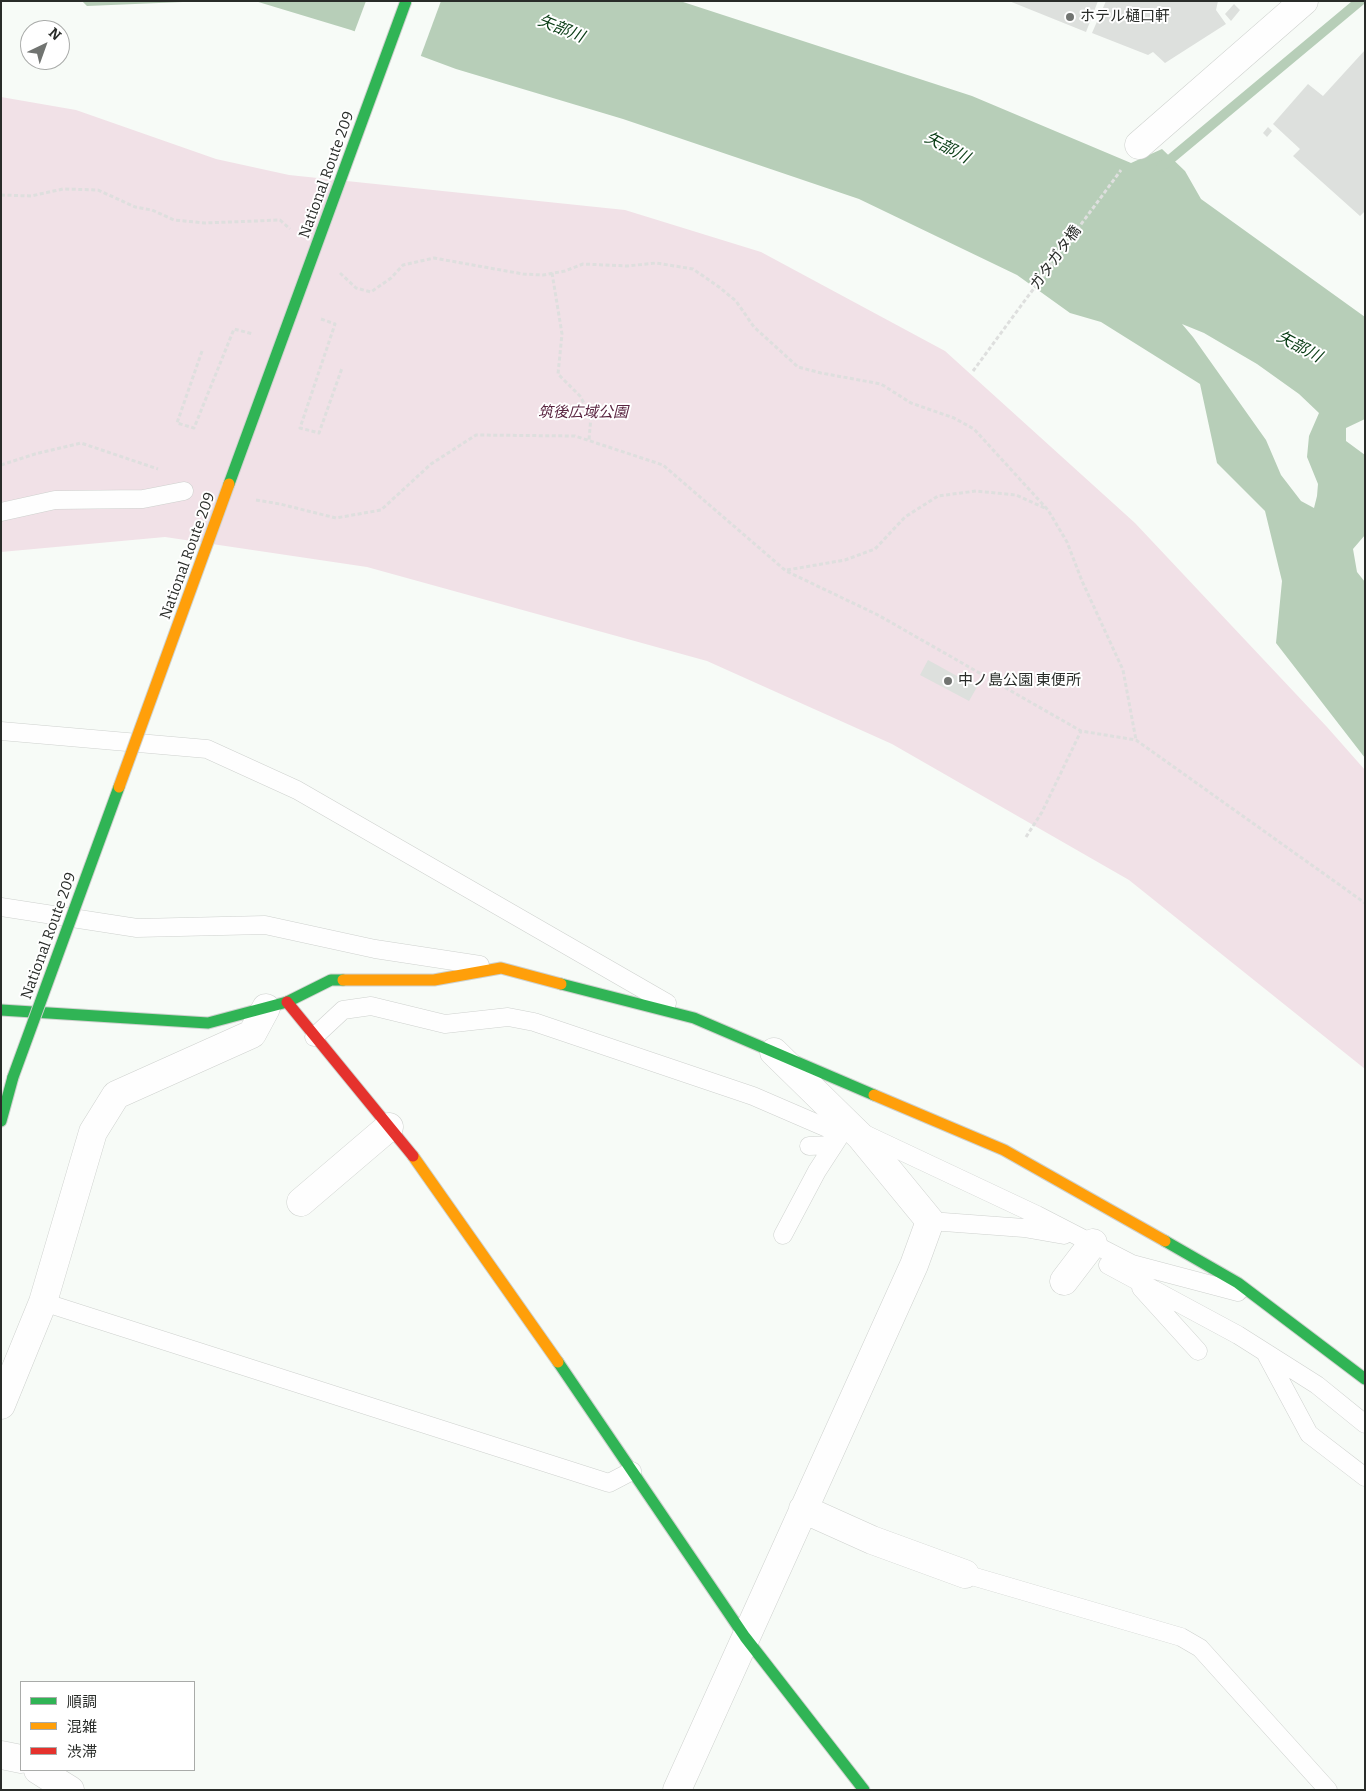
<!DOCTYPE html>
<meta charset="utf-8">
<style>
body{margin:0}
#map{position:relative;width:1366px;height:1791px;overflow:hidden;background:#f7fbf7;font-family:Bitter,"Noto Sans JP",serif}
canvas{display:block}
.frame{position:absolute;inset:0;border:2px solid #292c29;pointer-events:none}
.legend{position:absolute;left:20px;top:1681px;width:175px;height:90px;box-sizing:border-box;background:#fff;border:1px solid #a9aba9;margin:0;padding:6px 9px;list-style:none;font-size:15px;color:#292c29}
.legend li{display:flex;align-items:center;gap:10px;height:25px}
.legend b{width:25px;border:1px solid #a9aba9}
.north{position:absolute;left:20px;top:20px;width:50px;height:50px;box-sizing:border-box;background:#fff;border:1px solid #a9aba9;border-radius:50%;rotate:42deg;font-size:14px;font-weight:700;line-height:20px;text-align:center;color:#292c29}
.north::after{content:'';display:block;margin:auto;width:18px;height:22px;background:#717471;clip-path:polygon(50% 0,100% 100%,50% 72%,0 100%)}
</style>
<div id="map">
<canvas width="1366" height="1791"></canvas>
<div class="frame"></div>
<ul class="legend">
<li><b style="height:6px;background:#30b455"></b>順調</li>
<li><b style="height:6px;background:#ff9f0a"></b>混雑</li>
<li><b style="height:6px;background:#e5322d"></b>渋滞</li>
</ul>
<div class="north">N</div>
</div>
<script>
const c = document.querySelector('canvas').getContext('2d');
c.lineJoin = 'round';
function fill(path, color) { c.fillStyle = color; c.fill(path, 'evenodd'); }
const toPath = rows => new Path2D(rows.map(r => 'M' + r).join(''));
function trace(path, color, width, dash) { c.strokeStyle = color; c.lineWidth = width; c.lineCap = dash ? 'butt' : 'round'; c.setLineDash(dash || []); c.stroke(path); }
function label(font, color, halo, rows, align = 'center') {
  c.font = font + ' Bitter,"Noto Sans JP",serif'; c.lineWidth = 4; c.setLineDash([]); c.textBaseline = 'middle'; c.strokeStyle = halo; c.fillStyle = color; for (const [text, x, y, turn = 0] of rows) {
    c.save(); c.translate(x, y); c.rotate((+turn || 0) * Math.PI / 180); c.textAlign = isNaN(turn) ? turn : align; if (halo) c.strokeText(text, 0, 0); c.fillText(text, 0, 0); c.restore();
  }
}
const green = toPath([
 [1,97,76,110,216,159,289,175,625,210,761,252,945,351,1135,523,1327,727,1365,770,1365,1069,1129,880,892,744,707,661,367,567,165,537,1,552]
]);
const water = toPath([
 [82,1,207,1,87,6],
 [255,1,680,1,972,96,1131,163,1162,149,1185,171,1201,199,1365,317,1365,419,1346,428,1346,441,1365,455,1365,535,1353,549,1357,572,1365,582,1365,758,1276,643,1282,581,1265,511,1217,463,1200,384,1101,322,1070,313,1017,275,859,199,623,119,456,69,351,30],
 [1182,324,1204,333,1257,364,1299,394,1319,413,1309,436,1307,457,1318,484,1317,496,1314,508,1301,501,1281,475,1266,440,1193,337]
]);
const pier = toPath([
 [366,1,441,1,420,58,354,33]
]);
const stream = toPath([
 [1161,167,1360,1]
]);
const building = toPath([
 [1009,1,1098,1,1086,32],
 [1106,1,1218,1,1216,10,1226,24,1165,63,1153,52,1148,55,1092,33],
 [1234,4,1240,10,1231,21,1225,14],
 [1365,50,1365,211,1360,216,1293,156,1300,149,1273,124,1308,84,1323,96],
 [1268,127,1272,131,1267,137,1263,133],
 [928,660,977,687,969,701,920,675]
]);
const path = toPath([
 [1,195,31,196,63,189,98,190,135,207,152,210,174,220,205,223,280,220,290,229],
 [340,273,356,288,371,292,391,278,403,265,434,258,523,274,543,275,565,271,583,264,627,266,656,263,693,269,719,287,736,301,754,327,798,367,821,373,881,384,911,403,954,418,974,429,1048,510,1067,542,1082,581,1123,670,1136,740],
 [552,273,562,334,558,374,580,396,591,416,589,440],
 [321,319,335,324,300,428,319,433,342,368],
 [202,351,177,423,194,428,234,329,253,334],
 [973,371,1121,170],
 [1,465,35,454,81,443,158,469],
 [256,500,280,504,336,518,381,510,431,464,476,435,575,436,663,465,786,571,878,615,1081,731,1136,740,1365,903],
 [787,570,845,560,875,549,905,517,938,496,976,491,1016,495,1047,509],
 [1026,837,1042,812,1081,731]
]);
const lane = toPath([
 [1,512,55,500,143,499,184,491],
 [1,731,207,749,297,790,667,1003],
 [1,907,137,928,265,925,375,949,480,965],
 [314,1037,343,1010,371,1006,445,1024,508,1017,534,1022,753,1096,841,1134],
 [809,1146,834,1145],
 [930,1221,1024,1228,1064,1235],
 [783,1235,817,1171,841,1134,852,1128,1037,1215,1132,1264,1238,1292],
 [1108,1265,1238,1335,1317,1385,1365,1424],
 [1141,1288,1198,1351],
 [43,1302,609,1483,632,1471],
 [1266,1354,1309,1434,1365,1477],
 [965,1574,1181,1637,1200,1648,1328,1790]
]);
const street = toPath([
 [1139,145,1304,1],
 [301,1202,389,1127],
 [1064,1281,1093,1243],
 [1,1405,43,1302,93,1132,116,1095,252,1034,266,1008],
 [803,1509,872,1540,965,1574],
 [1,1755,21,1759],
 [38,1770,70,1790],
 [677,1790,914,1265,930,1221,861,1137,774,1052]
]);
const fast = toPath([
 [561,984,694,1018,874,1095],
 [1,1010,208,1023,287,1002,331,980,343,980],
 [1,1121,13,1077],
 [1165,1241,1238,1283,1365,1379],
 [558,1362,745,1637,864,1790]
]);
const slow = toPath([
 [343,980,434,980,501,968,561,984],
 [874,1095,1004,1150,1165,1241],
 [413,1156,558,1362]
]);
const jam = toPath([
 [287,1002,413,1156]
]);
const fastBridge = toPath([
 [229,484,406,1],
 [13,1077,119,787]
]);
const slowBridge = toPath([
 [119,787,229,484]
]);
const markers = [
 [1070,17,5,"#717471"],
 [948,681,5,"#717471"]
];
const poiNames = [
 ["ホテル樋口軒",1080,17],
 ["中ノ島公園 東便所",958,681]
];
const streetNames = [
 ["National Route 209",327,175,-70],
 ["ガタガタ橋",1056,258,-54],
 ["National Route 209",188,556,-70],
 ["National Route 209",49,936,-70]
];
const parkNames = [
 ["筑後広域公園",583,413]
];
const waterNames = [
 ["矢部川",561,29,22],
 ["矢部川",947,148,28],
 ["矢部川",1299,347,28]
];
fill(green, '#f1e1e7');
fill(water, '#b7ceb8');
fill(pier, '#f7fbf7');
trace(stream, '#b7ceb8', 10);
fill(building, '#dde0dd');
trace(lane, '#ced1ce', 19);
trace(street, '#ced1ce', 29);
trace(fast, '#ced1ce', 13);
trace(slow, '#ced1ce', 13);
trace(jam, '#ced1ce', 13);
trace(path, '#dedfde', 3, [4, 2.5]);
trace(lane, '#fefefe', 18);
trace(street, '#fefefe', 28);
trace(fast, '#30b455', 11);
trace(slow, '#ff9f0a', 11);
trace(jam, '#e5322d', 11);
trace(fastBridge, '#ced1ce', 13, []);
trace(slowBridge, '#ced1ce', 13, []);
trace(fastBridge, '#30b455', 11);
trace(slowBridge, '#ff9f0a', 11);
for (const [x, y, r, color] of markers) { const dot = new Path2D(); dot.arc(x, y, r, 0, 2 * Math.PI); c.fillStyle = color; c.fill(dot); trace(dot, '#fff', 2); }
label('15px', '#292c29', '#fff', poiNames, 'left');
label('15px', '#292c29', '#fff', streetNames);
label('italic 15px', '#592440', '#fff', parkNames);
label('italic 16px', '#073b13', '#fff', waterNames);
</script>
